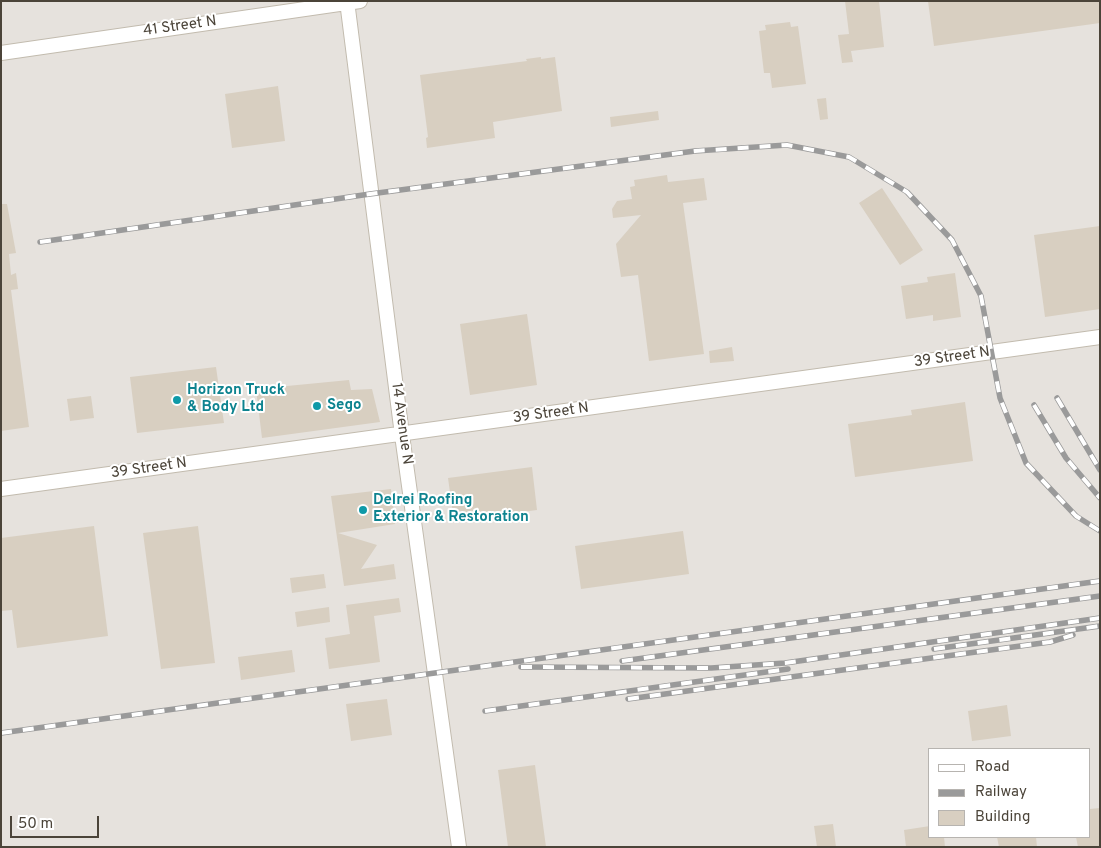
<!DOCTYPE html>
<style>
body{margin:0}
#map{position:relative;width:1101px;height:848px;overflow:hidden;background:#f6f3ec;font-family:Overpass,sans-serif}
canvas{display:block}
.frame{position:absolute;inset:0;border:2px solid #4b4439;pointer-events:none}
.legend{position:absolute;left:928px;top:748px;width:162px;height:90px;box-sizing:border-box;background:#fff;border:1px solid #b7b4b0;margin:0;padding:6px 9px;list-style:none;font-size:15px;color:#4b4439}
.legend li{display:flex;align-items:center;gap:10px;height:25px}
.legend b{width:25px;border:1px solid #b7b4b0}
.scale{position:absolute;left:10px;top:816px;width:89px;height:22px;box-sizing:border-box;border:2px solid #4b4439;border-top:0;padding-left:6px;font-size:15px;line-height:18px;white-space:nowrap;color:#4b4439;-webkit-text-stroke:4px #fff;paint-order:stroke}
</style>
<div id="map">
<canvas width="1101" height="848"></canvas>
<div class="frame"></div>
<ul class="legend">
<li><b style="height:6px;background:#fff"></b>Road</li>
<li><b style="height:6px;background:#9a9a9a"></b>Railway</li>
<li><b style="height:14px;background:#d8cfc1"></b>Building</li>
</ul>
<div class="scale">50 m</div>
</div>
<script>
const c = document.querySelector('canvas').getContext('2d');
c.lineJoin = 'round';
function fill(path, color) { c.fillStyle = color; c.fill(path, 'evenodd'); }
const toPath = rows => new Path2D(rows.map(r => 'M' + r).join(''));
function trace(path, color, width, dash) { c.strokeStyle = color; c.lineWidth = width; c.lineCap = dash ? 'butt' : 'round'; c.setLineDash(dash || []); c.stroke(path); }
function label(font, color, halo, rows, align = 'center') {
  c.font = font + ' Overpass,sans-serif'; c.lineWidth = 4; c.setLineDash([]); c.textBaseline = 'middle'; c.strokeStyle = halo; c.fillStyle = color; for (const [text, x, y, turn = 0] of rows) {
    c.save(); c.translate(x, y); c.rotate((+turn || 0) * Math.PI / 180); c.textAlign = isNaN(turn) ? turn : align; if (halo) c.strokeText(text, 0, 0); c.fillText(text, 0, 0); c.restore();
  }
}
const industrial = toPath([
 [1,1,1100,1,1100,847,1,847],
 [930,749,1090,749,1090,837,930,837]
]);
const building = toPath([
 [845,1,879,1,884,47,851,51,853,62,842,63,838,35,849,34],
 [928,1,1100,1,1100,23,934,46],
 [790,22,791,27,798,26,806,84,772,88,770,73,764,73,759,31,766,30,765,25],
 [541,57,541,59,555,57,562,111,493,122,495,138,427,148,426,138,428,137,420,75,527,61,526,59],
 [278,86,285,141,232,148,225,94],
 [826,98,828,119,820,120,817,99],
 [658,111,659,120,611,127,610,117],
 [667,175,668,182,704,178,707,200,683,203,704,354,649,361,638,275,621,277,616,244,641,215,613,218,612,209,617,201,632,199,630,187,635,186,634,180],
 [882,188,923,250,900,265,859,203],
 [1,204,7,204,16,253,9,254,11,275,16,273,18,289,11,290,29,427,1,431],
 [1100,226,1100,309,1045,317,1034,235],
 [955,273,961,317,933,321,933,315,906,319,901,286,928,282,927,277],
 [527,314,537,385,470,395,460,324],
 [732,347,734,361,710,363,709,351],
 [216,367,224,423,137,433,130,377],
 [349,380,351,390,372,389,380,422,262,438,256,389],
 [91,396,94,418,70,421,67,399],
 [965,402,973,461,855,477,848,424,912,415,911,410],
 [532,467,537,510,454,521,448,478],
 [391,489,395,524,338,533,377,545,361,569,394,564,396,579,344,586,331,496],
 [94,526,108,636,17,648,12,610,1,611,1,538],
 [198,526,215,663,161,669,143,533],
 [683,531,689,574,581,589,575,546],
 [324,574,326,588,292,593,290,578],
 [399,598,401,612,374,616,380,662,329,669,325,638,350,634,346,605],
 [329,607,330,622,297,627,295,612],
 [292,650,295,672,241,680,238,657],
 [387,699,392,735,351,741,346,704],
 [1007,705,1011,736,972,741,968,711],
 [535,765,546,847,508,847,498,770],
 [1100,808,1100,847,1078,847,1076,837,1090,837,1090,809],
 [833,824,836,847,817,847,814,826],
 [930,826,930,837,944,837,945,847,906,847,904,830],
 [997,837,1036,837,1037,847,999,847]
]);
const minor = toPath([
 [347,1,402,435,459,847],
 [1,53,360,1],
 [1,489,1100,337]
]);
const rail = toPath([
 [40,242,370,194,695,151,787,145,849,157,907,192,952,240,981,296,1000,398,1026,463,1076,516,1100,531],
 [1057,398,1100,470],
 [1034,405,1066,458,1100,498],
 [934,649,1100,626],
 [622,661,1100,596],
 [521,667,711,668,785,663,1100,618],
 [628,699,1050,642,1073,635],
 [485,711,788,669],
 [1,733,1100,581]
]);
const markers = [
 [177,400,5,"#0f9aa8"],
 [317,406,5,"#0f9aa8"],
 [363,510,5,"#0f9aa8"]
];
const streetNames = [
 ["41 Street N",180,27,-8],
 ["39 Street N",952,358,-8],
 ["39 Street N",551,414,-8],
 ["14 Avenue N",401,424,82],
 ["39 Street N",149,469,-8]
];
const cultureNames = [
 ["Horizon Truck",187,391],
 ["& Body Ltd",187,408],
 ["Sego",327,406],
 ["Delrei Roofing",373,501],
 ["Exterior & Restoration",373,518]
];
fill(industrial, '#e6e2dd');
fill(building, '#d8cfc1');
trace(minor, '#c2bbae', 16);
trace(minor, '#fff', 14);
trace(rail, '#9a9a9a', 5.5);
trace(rail, '#fff', 4, [11]);
for (const [x, y, r, color] of markers) { const dot = new Path2D(); dot.arc(x, y, r, 0, 2 * Math.PI); c.fillStyle = color; c.fill(dot); trace(dot, '#fff', 2); }
label('15px', '#4b4439', '#fff', streetNames);
label('bold 15px', '#0d838f', '#fff', cultureNames, 'left');
</script>
